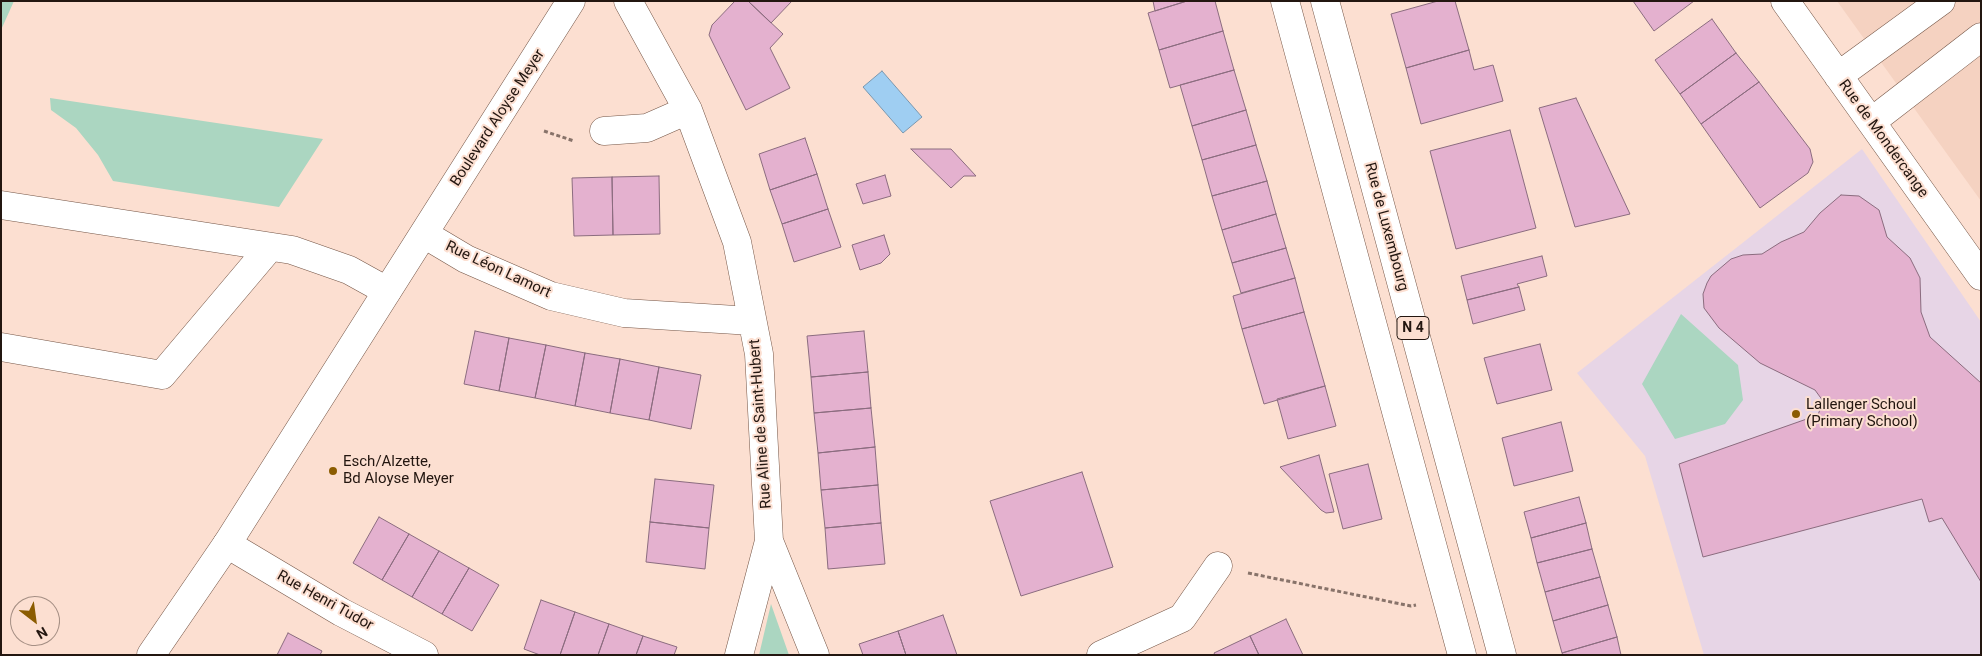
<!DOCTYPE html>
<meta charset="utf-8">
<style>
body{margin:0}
#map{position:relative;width:1982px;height:656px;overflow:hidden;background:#fcdfd1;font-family:Roboto,sans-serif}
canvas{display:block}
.frame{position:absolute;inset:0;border:2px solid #231610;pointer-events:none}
.north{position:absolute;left:10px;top:596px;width:50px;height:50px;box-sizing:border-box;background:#fcdfd1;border:1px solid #a58f84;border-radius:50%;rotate:150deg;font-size:14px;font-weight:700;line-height:20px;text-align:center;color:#231610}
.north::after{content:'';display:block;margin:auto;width:18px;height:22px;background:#8b5c01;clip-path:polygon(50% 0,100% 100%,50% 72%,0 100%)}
</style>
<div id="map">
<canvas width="1982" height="656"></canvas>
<div class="frame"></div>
<div class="north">N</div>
</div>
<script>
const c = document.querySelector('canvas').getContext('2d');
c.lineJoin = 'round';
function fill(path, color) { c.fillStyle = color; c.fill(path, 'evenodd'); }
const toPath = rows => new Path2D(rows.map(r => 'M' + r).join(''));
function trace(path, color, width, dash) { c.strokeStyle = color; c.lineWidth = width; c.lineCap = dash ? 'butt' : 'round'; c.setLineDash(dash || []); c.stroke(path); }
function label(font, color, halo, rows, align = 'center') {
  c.font = font + ' Roboto,sans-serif'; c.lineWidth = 4; c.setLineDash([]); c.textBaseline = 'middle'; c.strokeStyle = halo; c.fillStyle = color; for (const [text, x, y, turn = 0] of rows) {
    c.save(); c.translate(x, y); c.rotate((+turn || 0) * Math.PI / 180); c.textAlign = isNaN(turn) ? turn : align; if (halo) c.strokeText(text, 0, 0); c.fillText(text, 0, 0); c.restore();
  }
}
const built = toPath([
 [1837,1,1981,1,1981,201,1911,104]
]);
const education = toPath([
 [1862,149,1981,322,1981,655,1704,655,1645,456,1577,373]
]);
const green = toPath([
 [1,1,14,1,1,30],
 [50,98,323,139,279,207,113,181,98,155,76,128,51,110],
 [1681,314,1738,365,1743,400,1725,424,1675,439,1642,384],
 [771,604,789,655,759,655]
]);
const water = toPath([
 [882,71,922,117,903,133,863,87,882,71]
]);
const building = toPath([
 [735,1,748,1,783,34,770,48,790,88,746,110,709,35,712,25,735,1],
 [748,1,792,1,771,23,748,1],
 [1153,1,1187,1,1155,11,1153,1],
 [1187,1,1215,1,1223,31,1159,50,1148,13,1187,1],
 [1438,1,1455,1,1469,50,1406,68,1391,14,1438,1],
 [1633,1,1694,1,1654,31,1633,1],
 [1712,19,1736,53,1680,94,1655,60,1712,19],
 [1223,31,1234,70,1170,88,1159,50,1223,31],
 [1469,50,1474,70,1493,65,1503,101,1421,124,1406,68,1469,50],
 [1736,53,1759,82,1701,124,1680,94,1736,53],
 [1234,70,1246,110,1192,126,1180,85,1234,70],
 [1759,82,1810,149,1813,162,1808,173,1760,208,1701,124,1759,82],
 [1576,98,1630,214,1575,227,1539,108,1576,98],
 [1246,110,1256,145,1202,160,1192,126,1246,110],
 [1510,130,1536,228,1456,249,1430,151,1510,130],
 [805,138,817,174,770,190,759,154,805,138],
 [1256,145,1267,181,1212,196,1202,160,1256,145],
 [911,149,951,149,976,176,964,176,951,188,911,149],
 [817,174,828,209,782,224,770,190,817,174],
 [885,175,891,196,863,204,856,184,885,175],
 [659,176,660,234,613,235,612,177,659,176],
 [612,177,613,235,574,236,572,178,612,177],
 [1267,181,1276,214,1222,230,1212,196,1267,181],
 [1841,195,1859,196,1879,210,1887,237,1910,258,1920,278,1921,312,1930,337,1981,383,1981,582,1942,518,1929,522,1922,499,1703,557,1679,464,1818,415,1823,401,1815,390,1760,363,1719,328,1704,308,1703,294,1707,283,1711,276,1731,259,1743,255,1762,254,1781,242,1804,232,1820,213,1841,195],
 [828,209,841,247,794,262,782,224,828,209],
 [1276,214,1286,248,1232,263,1222,230,1276,214],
 [884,235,890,254,881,263,860,270,852,245,884,235],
 [1286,248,1295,278,1241,293,1232,263,1286,248],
 [1542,256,1547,276,1517,284,1519,287,1467,300,1461,276,1542,256],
 [1295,278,1304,312,1242,329,1233,296,1295,278],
 [1519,287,1525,310,1473,324,1467,300,1519,287],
 [1304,312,1325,386,1264,404,1242,329,1304,312],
 [475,331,509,338,499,391,464,384,475,331],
 [864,331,868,372,811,377,807,336,864,331],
 [509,338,546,345,535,398,499,391,509,338],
 [1540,344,1552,390,1497,404,1484,358,1540,344],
 [546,345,585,353,575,406,535,398,546,345],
 [585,353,620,359,610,413,575,406,585,353],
 [620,359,659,367,649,420,610,413,620,359],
 [659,367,701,375,691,429,649,420,659,367],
 [868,372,871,408,814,413,811,377,868,372],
 [1325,386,1336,426,1288,439,1277,399,1325,386],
 [871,408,875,447,818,453,814,413,871,408],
 [1561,422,1573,471,1514,486,1502,438,1561,422],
 [875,447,878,485,821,490,818,453,875,447],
 [1319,455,1334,512,1326,513,1321,510,1280,467,1319,455],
 [1368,464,1382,519,1343,529,1329,474,1368,464],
 [1082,472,1113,567,1021,596,990,501,1082,472],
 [655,479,714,485,709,528,650,522,655,479],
 [878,485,881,523,825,528,821,490,878,485],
 [1579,497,1586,523,1531,538,1524,512,1579,497],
 [379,517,409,534,382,580,353,563,379,517],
 [650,522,709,528,705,569,646,562,650,522],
 [881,523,885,564,828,569,825,528,881,523],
 [1586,523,1592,549,1537,563,1531,538,1586,523],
 [409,534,439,551,412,597,382,580,409,534],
 [1592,549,1600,577,1545,592,1537,563,1592,549],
 [439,551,469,568,442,614,412,597,439,551],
 [469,568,499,585,472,631,442,614,469,568],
 [1600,577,1608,605,1553,621,1545,592,1600,577],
 [541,600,575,612,560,655,540,655,524,649,541,600],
 [1608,605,1617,637,1562,653,1553,621,1608,605],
 [575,612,609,624,598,655,560,655,575,612],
 [943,615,957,655,906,655,898,631,943,615],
 [1286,619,1303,655,1259,655,1250,636,1286,619],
 [609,624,643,636,636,655,598,655,609,624],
 [898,631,906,655,863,655,859,644,898,631],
 [288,633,322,651,320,655,277,655,288,633],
 [643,636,677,647,674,655,636,655,643,636],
 [1250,636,1259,655,1215,655,1214,653,1250,636],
 [1617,637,1621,655,1563,655,1562,653,1617,637]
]);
const path = toPath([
 [544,131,574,141],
 [1248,573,1411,606,1416,605]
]);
const minor = toPath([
 [628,1,688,110,737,242,759,354,769,541,739,655],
 [1785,1,1981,276],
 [1838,76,1941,1],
 [1871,122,1981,37],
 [604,131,647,128,688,110],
 [1,205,292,250,349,270,387,291],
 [424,234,466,259,551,296,624,313,752,321],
 [1,347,162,375,270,247],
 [769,541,815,655],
 [227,544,341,612,424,655],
 [1101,655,1182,618,1218,566]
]);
const major = toPath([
 [1285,1,1462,655],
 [1325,1,1502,655],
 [151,655,227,544,571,1]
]);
const markers = [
 [1796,414,5,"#8b5c01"],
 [333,471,5,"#8b5c01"]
];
const shields = [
 [1413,328,32]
];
const shieldNames = [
 ["N 4",1413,328]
];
const streetNames = [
 ["Boulevard Aloyse Meyer",498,118,-57],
 ["Rue de Mondercange",1883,139,54],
 ["Rue de Luxembourg",1386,227,75],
 ["Rue Léon Lamort",498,270,25],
 ["Rue Aline de Saint-Hubert",761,424,-94],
 ["Rue Henri Tudor",325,601,29]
];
const poiNames = [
 ["Lallenger Schoul",1806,405],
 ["(Primary School)",1806,422],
 ["Esch/Alzette,",343,462],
 ["Bd Aloyse Meyer",343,479]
];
fill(built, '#f5d2c1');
fill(education, '#e7d5e6');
fill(green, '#abd6c1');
fill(water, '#9fcef2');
trace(water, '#7a97ae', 1);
fill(building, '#e4b1cf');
trace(building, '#8b6c7f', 1);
trace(minor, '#755647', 29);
trace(major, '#755647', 29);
trace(path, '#88736a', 3, [4, 2.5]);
trace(minor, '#fff', 28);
trace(major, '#fff', 28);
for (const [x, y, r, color] of markers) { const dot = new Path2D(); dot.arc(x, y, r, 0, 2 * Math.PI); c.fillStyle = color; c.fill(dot); trace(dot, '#fcdfd1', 2); }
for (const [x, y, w] of shields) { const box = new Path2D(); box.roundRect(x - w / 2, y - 11.5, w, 23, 4); c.fillStyle = '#fcdfd1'; c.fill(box); trace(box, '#231610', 1); }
label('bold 14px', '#231610', null, shieldNames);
label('15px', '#231610', '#fcdfd1', streetNames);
label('15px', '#231610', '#fcdfd1', poiNames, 'left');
</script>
